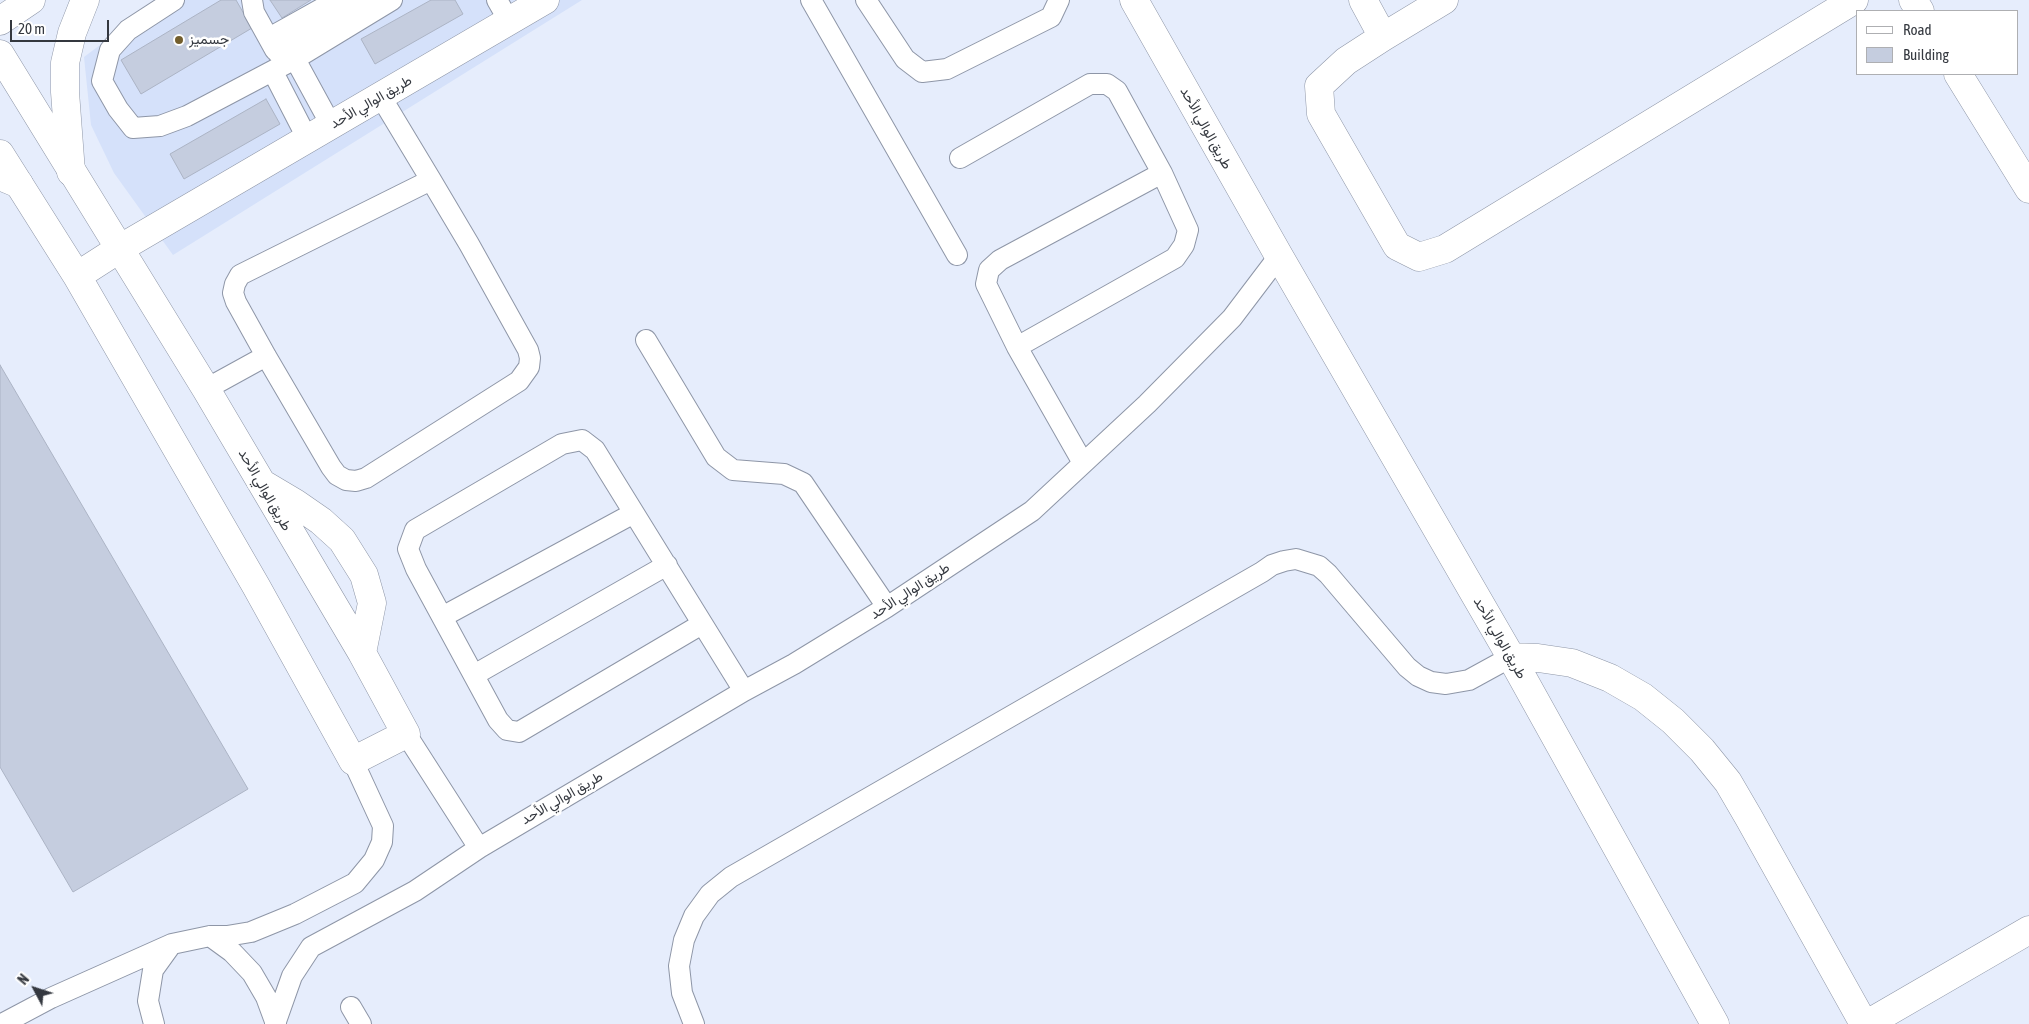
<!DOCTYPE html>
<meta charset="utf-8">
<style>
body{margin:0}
#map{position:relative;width:2029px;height:1024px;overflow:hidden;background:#e6edfc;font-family:"Asap Condensed",sans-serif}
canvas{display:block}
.legend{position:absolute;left:1856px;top:10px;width:162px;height:65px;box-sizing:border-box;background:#fff;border:1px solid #aeafb2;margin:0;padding:6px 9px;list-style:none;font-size:15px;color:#34383f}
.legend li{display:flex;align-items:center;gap:10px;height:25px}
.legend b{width:25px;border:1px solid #aeafb2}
.north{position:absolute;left:10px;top:964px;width:50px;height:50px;-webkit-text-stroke:4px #fff;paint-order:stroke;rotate:310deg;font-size:14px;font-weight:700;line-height:20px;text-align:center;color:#34383f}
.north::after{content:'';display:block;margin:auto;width:18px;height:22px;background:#34383f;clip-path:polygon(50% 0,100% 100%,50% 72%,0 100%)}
.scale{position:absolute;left:10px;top:20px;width:99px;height:22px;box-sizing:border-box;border:2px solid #34383f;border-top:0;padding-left:6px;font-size:15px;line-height:18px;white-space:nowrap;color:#34383f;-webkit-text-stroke:4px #fff;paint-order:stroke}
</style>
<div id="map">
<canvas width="2029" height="1024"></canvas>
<ul class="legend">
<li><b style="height:6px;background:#fff"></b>Road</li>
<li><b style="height:14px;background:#c5cddf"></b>Building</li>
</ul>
<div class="north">N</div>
<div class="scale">20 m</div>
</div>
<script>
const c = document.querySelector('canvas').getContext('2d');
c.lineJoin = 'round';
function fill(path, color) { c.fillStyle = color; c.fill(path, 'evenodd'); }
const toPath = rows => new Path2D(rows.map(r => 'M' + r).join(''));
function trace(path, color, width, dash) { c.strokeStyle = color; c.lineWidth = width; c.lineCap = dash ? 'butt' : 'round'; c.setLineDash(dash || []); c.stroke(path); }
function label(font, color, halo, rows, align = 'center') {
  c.font = font + ' "Asap Condensed",Vazirmatn,sans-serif'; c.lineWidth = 5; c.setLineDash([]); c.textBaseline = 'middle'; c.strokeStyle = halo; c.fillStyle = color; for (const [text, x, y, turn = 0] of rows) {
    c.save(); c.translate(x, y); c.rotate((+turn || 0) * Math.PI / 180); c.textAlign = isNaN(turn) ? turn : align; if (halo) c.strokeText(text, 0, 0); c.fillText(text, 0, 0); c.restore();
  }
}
const built = toPath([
 [160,0,582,0,173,255,114,173,91,125,84,57]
]);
const building = toPath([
 [221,0,236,0,252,28,141,94,121,60,221,0],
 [270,0,311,0,282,18,270,0],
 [431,0,455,0,463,14,375,64,361,39,431,0],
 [266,99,280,124,184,179,170,154,266,99],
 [0,365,248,789,73,892,0,767,0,365]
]);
const lane = toPath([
 [174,0,128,30,110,50,102,81,118,109,133,128,160,126,187,116,295,59,392,0],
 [252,0,254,12,275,50],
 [497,0,509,21],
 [811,0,957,255],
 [866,0,905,59,922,72,947,69,1051,17,1059,0],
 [269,38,337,0],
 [277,52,366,0],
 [295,59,331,125],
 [273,72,307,138],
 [381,97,431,180,469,244,528,350,530,358,529,367,519,381,366,478,356,481,346,480,337,475,331,467,266,356,236,302,233,293,235,284,240,275,248,271,431,180],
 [960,158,1090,84,1107,84,1117,91,1162,173,1188,230,1184,245,1175,258,1017,347],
 [646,340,716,457,733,470,784,474,803,483,887,607],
 [206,389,266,356],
 [1083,463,1017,347,986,284,989,270,1000,260,1162,173],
 [442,617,634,513],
 [702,624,519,732,507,730,498,720,416,569,408,549,415,530,562,444,582,440,595,450,744,691],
 [474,675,667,565],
 [479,848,744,691,794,664,887,607,1032,511,1147,404,1232,318,1279,256],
 [210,936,232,952,252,973,266,997,276,1024],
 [351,1007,361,1024],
 [2,1024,51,998,172,944,210,936,227,936,251,932,295,914,355,883,374,860,382,842,383,826,353,761],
 [154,1024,148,1001,153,970,171,945],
 [275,1024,292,976,311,947,415,891,479,848,406,734],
 [694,1024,682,993,679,966,684,940,694,916,710,894,731,877,1262,572,1272,565,1284,561,1296,559,1319,566,1328,574,1407,667,1418,676,1431,682,1446,684,1469,680,1511,657]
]);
const street = toPath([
 [1134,0,1279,256,1511,657,1715,1024],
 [1363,0,1383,37,1444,0],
 [1913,0,1920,11],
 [1383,37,1346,61,1319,86,1321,114,1397,246,1419,257,1445,249,1854,0],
 [0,54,206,389,362,653,406,734,353,761,256,586,77,276,0,154],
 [1958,74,2029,189],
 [77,276,119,249,545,0],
 [263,484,295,503,321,521,342,540,364,575,372,603,362,653],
 [1511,657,1538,658,1572,663,1610,678,1643,697,1673,721,1702,750,1728,782,1749,818,1864,1024],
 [1867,1024,2029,930]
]);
const primary = toPath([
 [0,21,31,0],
 [71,172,65,92,65,63,72,33,85,0],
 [0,176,19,184]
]);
const markers = [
 [179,40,5,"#735e2d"]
];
const poiNames = [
 ["جسميز",189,40]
];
const streetNames = [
 ["طريق الوالي الأحد",371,102,-30],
 ["طريق الوالي الأحد",1206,128,61],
 ["طريق الوالي الأحد",265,490,60],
 ["طريق الوالي الأحد",910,591,-33],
 ["طريق الوالي الأحد",1500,638,60],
 ["طريق الوالي الأحد",562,798,-30]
];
fill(built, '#d5e1fa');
fill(building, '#c5cddf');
trace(building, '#acb4c5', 1);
trace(lane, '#8e96a7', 22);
trace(street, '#8e96a7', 29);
trace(primary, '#8e96a7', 29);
trace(lane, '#fff', 20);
trace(street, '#fff', 28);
trace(primary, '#fff', 28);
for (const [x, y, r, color] of markers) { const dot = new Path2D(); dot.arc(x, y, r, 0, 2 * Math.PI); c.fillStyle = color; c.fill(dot); trace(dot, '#fff', 2); }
label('14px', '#34383f', '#fff', poiNames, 'left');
label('14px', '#34383f', '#fff', streetNames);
</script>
